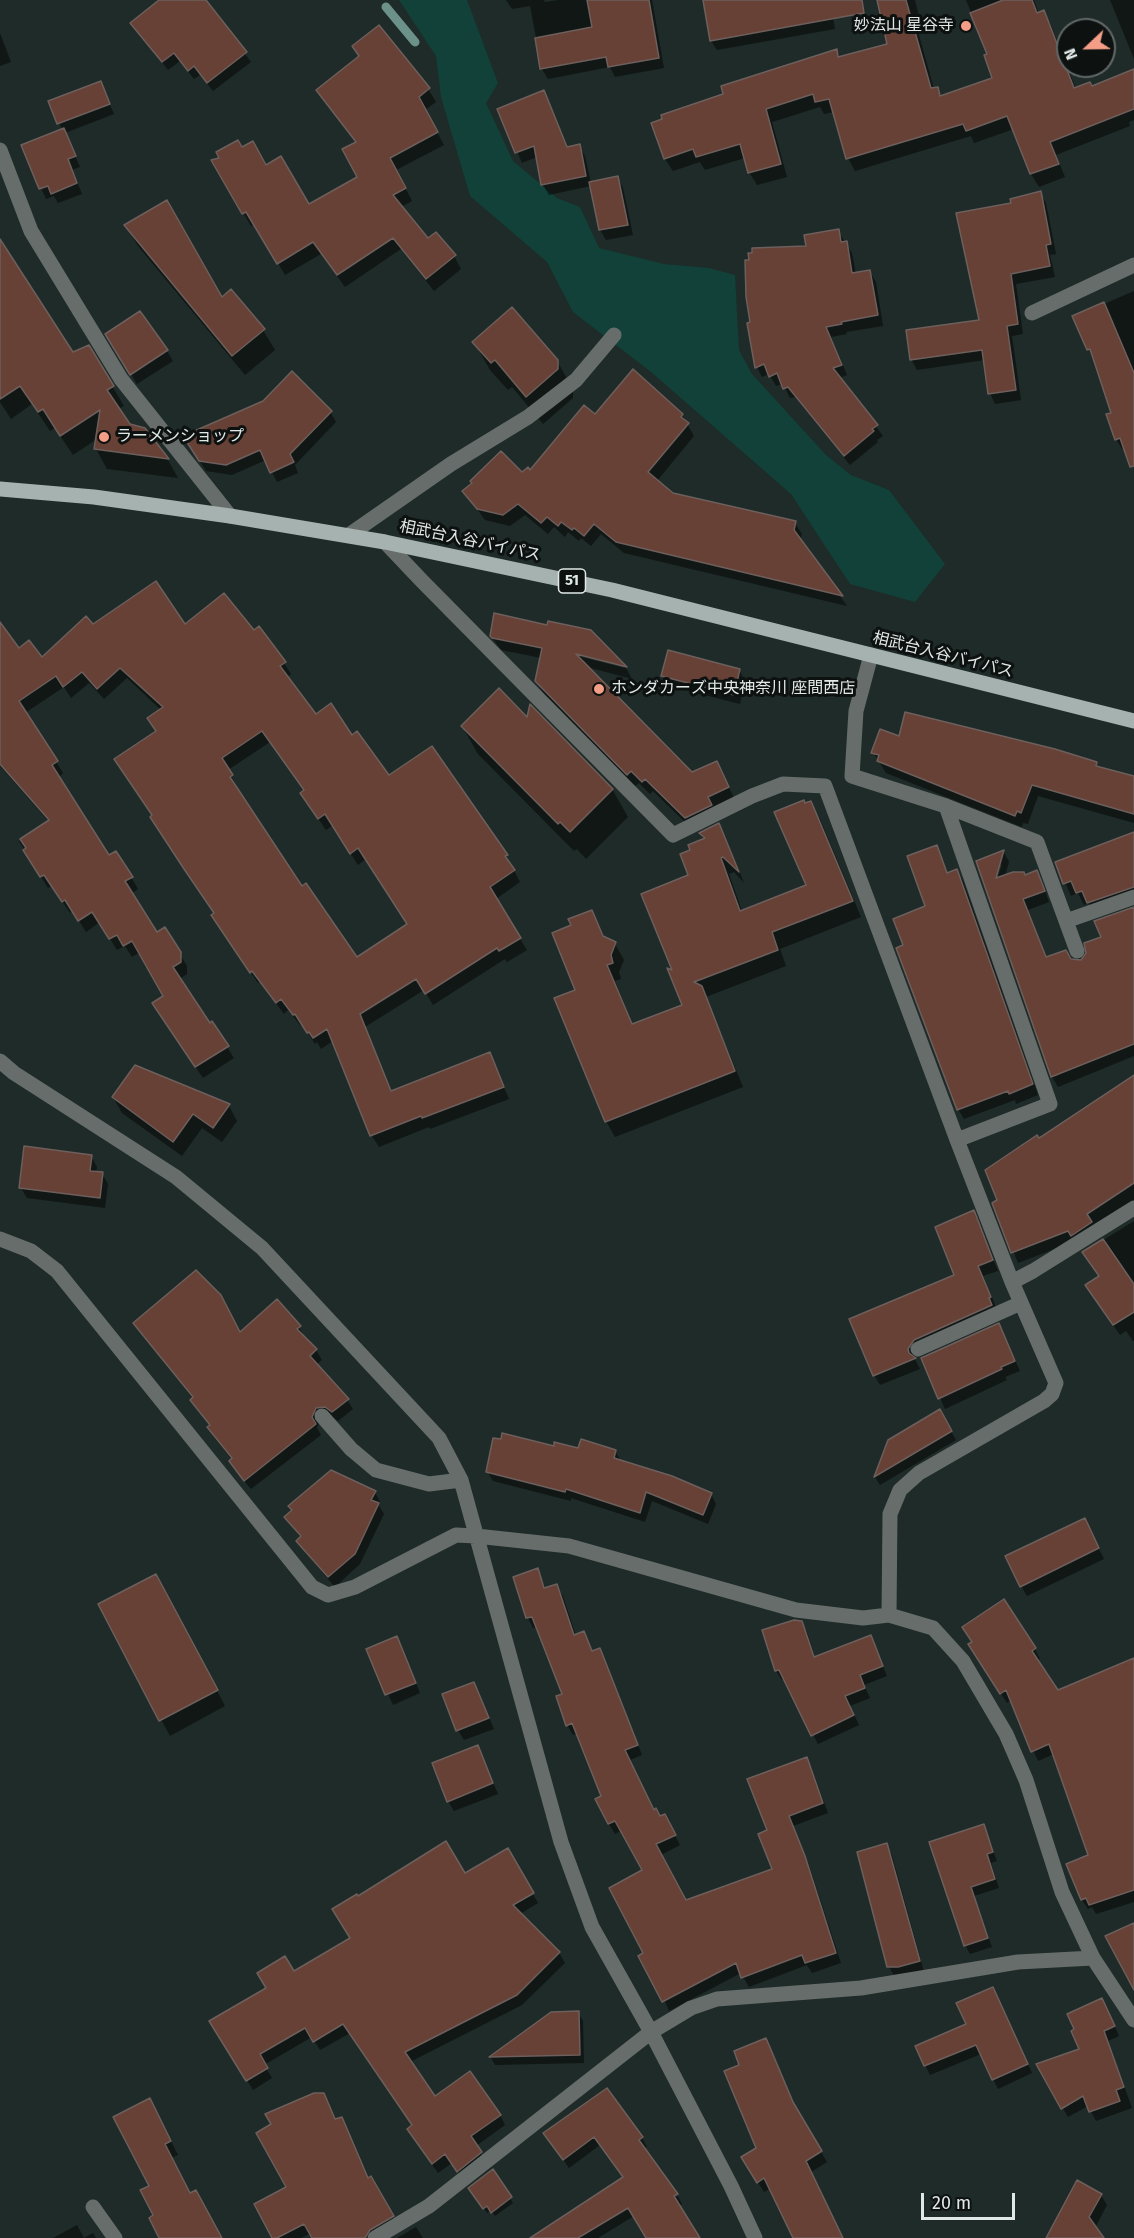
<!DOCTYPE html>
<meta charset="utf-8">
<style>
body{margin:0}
#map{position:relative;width:1134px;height:2238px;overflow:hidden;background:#1e2b28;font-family:"Fira Sans",sans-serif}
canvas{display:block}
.north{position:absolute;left:1056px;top:18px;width:60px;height:60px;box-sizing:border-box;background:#0d1211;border:2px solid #626867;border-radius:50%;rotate:248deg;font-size:16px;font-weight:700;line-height:24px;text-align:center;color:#e1e9e7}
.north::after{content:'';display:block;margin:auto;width:21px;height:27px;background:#f49e88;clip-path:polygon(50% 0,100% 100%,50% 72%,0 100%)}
.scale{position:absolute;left:921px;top:2193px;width:94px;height:27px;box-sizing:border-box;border:3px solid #e1e9e7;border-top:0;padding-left:8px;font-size:18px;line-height:21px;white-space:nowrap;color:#e1e9e7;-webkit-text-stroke:4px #0d1211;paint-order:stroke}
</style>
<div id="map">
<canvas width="1134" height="2238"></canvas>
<div class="north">N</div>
<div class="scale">20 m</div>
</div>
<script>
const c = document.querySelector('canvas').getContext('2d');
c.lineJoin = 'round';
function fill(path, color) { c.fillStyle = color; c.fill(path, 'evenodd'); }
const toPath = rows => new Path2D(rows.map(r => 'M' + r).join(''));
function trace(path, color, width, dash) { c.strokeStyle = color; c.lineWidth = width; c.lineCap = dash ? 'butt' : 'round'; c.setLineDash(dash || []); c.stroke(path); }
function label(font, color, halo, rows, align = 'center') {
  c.font = font + ' "Fira Sans","Noto Sans JP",sans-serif'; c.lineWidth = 6; c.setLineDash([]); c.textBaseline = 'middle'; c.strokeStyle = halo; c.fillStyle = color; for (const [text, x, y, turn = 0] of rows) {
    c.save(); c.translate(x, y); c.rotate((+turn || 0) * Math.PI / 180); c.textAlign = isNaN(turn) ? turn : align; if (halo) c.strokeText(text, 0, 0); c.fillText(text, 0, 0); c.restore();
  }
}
const green = toPath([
 [399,0,467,0,498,83,486,103,513,161,557,198,580,207,599,248,664,264,709,268,735,275,739,350,752,374,826,455,851,475,889,490,945,564,915,602,850,584,791,494,651,372,573,312,547,262,470,196,441,97,436,56]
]);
const shadow = toPath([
 [158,0,205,0,251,62,213,91,200,75,194,79,180,61,168,70,132,23,159,2],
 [506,0,544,0,545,2,558,0,652,0,664,68,615,77,610,67,548,79,542,69,530,6,512,9],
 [705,0,830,0,835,29,717,50,711,41],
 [878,0,915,0,919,16,914,17,934,89,937,88,942,97,994,79,988,55,966,0,1034,0,1039,14,1044,12,1051,25,1076,89,1092,88,1134,71,1134,120,1129,122,1130,126,1056,155,1065,177,1039,187,1031,174,1014,129,974,143,971,136,855,171,848,158,834,112,824,114,820,107,772,122,787,177,757,185,749,172,745,158,705,170,700,162,673,171,665,159,653,124,836,51,840,58,889,45],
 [1110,0,1134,0,1134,59],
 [0,33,11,62,0,66],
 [100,83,114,114,65,133,80,167,72,170,82,194,58,203,54,196,46,199,23,146,63,130,59,123],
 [428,89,436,102,425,110,444,145,396,170,412,201,401,207,428,241,454,256,461,269,434,291,401,249,345,287,321,254,285,275,255,224,251,226,213,161,242,149,266,167,308,206,359,177,356,144,318,90],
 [543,92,567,148,579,146,585,156,591,183,618,178,623,188,633,235,606,240,600,230,591,186,549,195,543,185,537,157,522,163,499,109],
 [1040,193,1046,203,1056,254,1050,255,1055,277,1016,284,1023,334,1012,336,1021,400,995,404,990,393,985,360,917,370,911,359,980,322,1012,205],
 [126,226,263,330,275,350,245,375,138,246],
 [838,231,852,253,856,274,870,272,876,282,883,326,846,332,847,334,831,337,847,375,839,378,883,436,877,440,878,442,850,465,795,397,790,398,783,384,776,386,769,374,762,377,757,367,807,247],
 [0,242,73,354,112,386,124,406,118,409,129,426,144,429,168,460,178,478,107,469,96,449,97,439,73,455,55,428,50,431,32,404,11,419,0,402],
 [1134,291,1134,445,1122,449,1116,439,1113,414,1094,359,1074,317],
 [107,334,167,351,173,361,137,384],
 [474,342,557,361,573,389,573,398,543,424,512,387,508,390,490,370],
 [330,411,336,422,295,465,298,473,277,482,266,460,232,475,206,471,191,447],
 [682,415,694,436,657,481,672,494,795,523,802,534,800,540,847,606,624,553,601,534,591,546,581,538,579,541,568,532,565,537,554,527,548,534,525,515,510,526,485,520,464,491,531,472,595,416],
 [93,626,185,626,253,632,284,663,291,674,286,678,315,716,352,737,388,777,506,855,520,882,496,899,527,950,507,962,505,959,433,1005,424,990,365,1027,392,1092,489,1054,509,1099,430,1129,429,1127,379,1147,372,1136,333,1041,321,1049,317,1042,315,1044,303,1025,301,1026,288,1010,284,1014,260,982,258,983,220,927,157,732,161,710,127,678,104,699,89,683,71,698,64,687,25,713,63,773,58,778,109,858,131,877,138,889,131,894,157,934,179,953,187,966,187,974,179,979,209,1025,227,1047,234,1058,203,1078,161,1015,165,996,139,953,132,957,125,946,117,950,100,922,86,932,73,911,70,913,52,886,48,888,19,841,49,822,0,766,0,634,19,650,42,659],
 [270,742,305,791,309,805,326,830,333,825,358,865,366,859,409,925,356,959,301,888,236,789,238,788,228,770],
 [548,626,590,631,626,668,632,679,587,667,692,774,717,763,735,800,693,830,653,791,650,794,639,783,635,786,544,694,536,681,541,658,501,650,491,636],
 [569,651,621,664,625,668,569,654],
 [739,670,745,681,740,704,669,686,663,676],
 [528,720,612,789,628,817,586,859,577,849,574,851,478,754,462,726],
 [900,738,1096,763,1099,768,1134,778,1134,823,1038,796,1028,824,1023,823,1022,827,886,773,873,752],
 [810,803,820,819,861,917,780,949,786,966,706,997,743,1087,615,1137,606,1121,577,991,572,926,591,912,605,938,615,944,624,960,619,972,621,979,615,981,633,1025,684,1005,674,974,690,876,692,851,705,840,701,834,718,825,727,841,744,883,734,872,729,874,742,911,808,886,805,805],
 [1134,831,1134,901,1095,915,1089,903,1084,905,1078,893,1071,896,1057,863],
 [936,847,948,874,957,870,963,881,1038,1095,1016,1104,1015,1100,964,1119,958,1109,905,946,927,907],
 [1004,852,1009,862,1005,876,1024,876,1036,872,1042,882,1049,902,1028,910,1047,959,1082,961,1103,938,1134,909,1134,1056,1058,1087,1052,1077,978,862],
 [998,865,1002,865,995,885,992,885],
 [1134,1077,1134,1210,1075,1241,1018,1263,994,1203,999,1201,1039,1140],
 [113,1097,229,1106,237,1121,222,1142,202,1128,182,1156,122,1113],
 [91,1156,97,1167,96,1173,102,1174,108,1184,105,1208,27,1198,21,1188],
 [973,1212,998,1271,983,1276,996,1307,916,1353,915,1359,920,1369,880,1385,874,1375,956,1276],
 [1134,1221,1134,1341,1133,1341,1126,1331,1120,1335,1093,1296,1101,1277,1084,1252],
 [135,1323,240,1334,299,1327,304,1337,316,1350,322,1360,316,1365,347,1400,353,1409,338,1421,331,1416,321,1418,317,1428,321,1435,251,1489,236,1471,232,1460,214,1437,209,1428,211,1426,198,1409,192,1400,193,1399],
 [999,1325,1020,1371,1005,1377,1007,1380,945,1409,923,1359],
 [939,1411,956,1440,880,1485,875,1477,889,1441],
 [555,1447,615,1451,621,1461,711,1494,716,1504,708,1524,652,1501,645,1522,571,1498,571,1501,493,1481,487,1471],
 [375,1492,380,1502,379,1506,384,1514,360,1564,335,1587,304,1551,298,1541,301,1538,286,1517],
 [1090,1530,1104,1559,1027,1596,1021,1586],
 [537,1570,546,1589,557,1586,563,1596,576,1636,584,1633,593,1652,599,1650,605,1660,642,1755,630,1760,654,1811,670,1826,680,1845,661,1855,686,1902,774,1870,769,1831,806,1759,812,1769,828,1813,793,1826,810,1868,841,1963,812,1973,807,1965,749,1987,741,1973,669,2011,645,1953,644,1871,622,1830,615,1834,609,1824,603,1797,578,1733,573,1735,567,1725,564,1695,538,1627,533,1628,528,1618,515,1578],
 [165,1591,225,1706,170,1736,100,1605],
 [1003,1602,1035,1649,1040,1659,1037,1661,1057,1692,1134,1670,1134,1902,1096,1914,1092,1907,1088,1909,1082,1900,1068,1865,1090,1856,1054,1754,1038,1761,1011,1700,1007,1703,976,1654],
 [801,1622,807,1632,815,1658,870,1636,887,1676,864,1685,870,1698,850,1706,859,1725,818,1744,785,1679,782,1680,776,1671],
 [402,1648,420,1693,393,1705,368,1650],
 [474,1683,494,1729,464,1740,458,1730],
 [477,1746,498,1794,454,1811,448,1801],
 [983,1826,997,1861,991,1863,999,1888,974,1896,992,1947,970,1954,965,1945,931,1843],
 [886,1845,892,1855,924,1972,895,1977,889,1967],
 [507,1850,538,1903,520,1914,559,1953,565,1963,522,2005,410,2062,435,2098,500,2115,505,2125,476,2146,486,2163,464,2180,452,2163,438,2173,414,2139,413,2126,350,2033,320,2050,312,2037,264,2065,272,2078,253,2090,211,2021,352,1939,358,1898,465,1876],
 [993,1989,1032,2073,998,2089,981,2054,930,2075,917,2047,968,2025],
 [1107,2009,1119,2036,1108,2041,1132,2108,1096,2121,1088,2106,1068,2117,1038,2065,1081,2050],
 [578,2013,583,2021,584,2063,495,2065,491,2058,552,2014],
 [766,2039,797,2112,827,2162,811,2172,842,2238,794,2238,771,2188,764,2192,749,2168,757,2149,741,2066],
 [157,2114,178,2155,171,2158,190,2194,221,2238,162,2238,155,2216,151,2186],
 [341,2118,369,2179,371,2178,398,2226,379,2238,314,2238,311,2233,301,2238,274,2238,288,2187,336,2121],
 [545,2133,642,2138,647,2147,644,2149,677,2195,682,2204,678,2206,698,2238,648,2238,634,2216,598,2238,533,2238,624,2178,600,2145,569,2168],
 [492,2171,513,2203,495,2216,491,2210,487,2213,473,2193],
 [1101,2195,1107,2205,1095,2228,1102,2238,1055,2238],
 [77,2225,84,2238,93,2233,96,2238,53,2238],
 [416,2227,423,2238,397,2238]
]);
const stream = toPath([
 [386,7,415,42]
]);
const building = toPath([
 [159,0,206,0,247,52,207,83,194,66,188,71,174,53,162,62,130,23,159,0],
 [587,0,649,0,659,58,608,67,606,57,540,69,535,38,592,27,587,0],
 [703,0,862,0,864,13,710,41,703,0],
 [877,0,906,0,931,88,938,87,940,96,992,78,984,55,987,54,970,13,1003,0,1032,0,1037,13,1044,10,1074,88,1090,82,1092,86,1134,69,1134,109,1050,142,1059,164,1030,174,1007,116,966,131,963,124,846,159,829,99,815,102,813,94,766,109,781,164,748,173,740,144,696,157,693,149,664,159,651,123,662,119,661,115,723,94,721,86,837,49,838,57,887,44,877,0],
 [379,25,430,88,419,97,438,132,390,158,406,188,393,195,428,238,436,232,456,255,426,279,393,238,337,275,313,242,277,264,246,212,242,214,211,160,219,158,216,152,238,140,242,147,253,141,266,165,281,156,309,204,357,177,342,149,356,142,316,90,359,56,352,46,379,25],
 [101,81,110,104,57,124,48,101,101,81],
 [544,90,567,147,580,144,586,176,541,185,534,146,515,153,497,109,544,90],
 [64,128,76,156,68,159,77,183,51,194,48,186,39,189,21,145,64,128],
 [618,176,628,225,599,230,589,182,618,176],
 [1041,191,1051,244,1046,245,1050,266,1011,274,1018,324,1007,326,1016,390,988,394,982,350,910,360,906,330,979,320,956,213,1011,203,1010,199,1041,191],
 [167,200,222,297,231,289,265,329,232,356,124,225,167,200],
 [839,229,841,242,847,241,852,273,870,270,878,315,841,322,842,324,826,327,842,365,833,368,878,425,872,429,874,431,844,456,788,387,783,389,777,373,769,377,764,364,755,368,747,323,750,322,746,297,745,260,749,260,748,253,752,253,752,248,806,246,804,235,839,229],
 [0,239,73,352,89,345,114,386,107,390,130,424,145,428,169,459,94,449,100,410,60,436,43,409,38,412,20,386,0,399,0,239],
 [1104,302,1134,373,1134,466,1130,467,1120,438,1115,440,1106,414,1111,413,1090,349,1087,350,1072,316,1104,302],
 [512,307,558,360,558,369,526,397,495,360,491,363,472,342,512,307],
 [140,311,168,350,130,375,105,334,140,311],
 [633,369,683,414,681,417,689,423,648,472,673,493,796,521,794,530,843,596,616,542,594,524,584,536,574,528,572,530,561,522,558,526,547,517,541,523,518,504,503,515,477,509,462,491,472,483,470,481,501,451,522,472,528,467,530,470,584,405,595,414,633,369],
 [292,371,332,411,290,454,294,462,270,473,260,450,226,465,199,461,183,436,263,401,292,371],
 [156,581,185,624,224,593,254,630,259,626,286,662,280,666,316,714,331,703,352,735,357,731,389,775,432,746,508,855,505,856,515,870,490,887,521,938,499,951,497,948,425,994,416,979,360,1014,391,1091,490,1052,504,1087,422,1118,421,1116,370,1136,327,1029,313,1038,309,1032,307,1033,295,1014,293,1015,281,999,276,1003,252,971,250,973,211,915,214,913,184,869,150,817,152,815,114,759,156,731,147,718,163,707,120,668,97,689,82,672,63,687,56,676,19,701,58,761,52,765,109,855,116,851,133,877,125,881,157,932,165,927,181,952,181,962,173,967,210,1023,212,1021,229,1046,195,1067,152,1003,163,996,132,941,123,946,117,935,109,939,92,912,78,921,65,900,62,902,44,875,40,877,23,850,26,848,20,839,49,820,0,764,0,622,19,648,29,640,42,657,86,616,93,624,156,581],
 [262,731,304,790,300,793,318,819,325,814,350,854,358,848,407,924,357,957,306,883,302,886,230,777,233,775,222,758,262,731],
 [494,613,547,625,548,621,591,630,627,667,576,654,692,772,717,761,729,787,708,797,712,805,685,818,645,779,642,782,631,771,627,775,535,681,542,648,492,638,490,636,494,613],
 [668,650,740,669,734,695,661,676,668,650],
 [499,688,527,717,530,704,613,789,570,832,560,822,558,824,461,726,499,688],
 [905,712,1055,749,1097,762,1096,766,1134,776,1134,814,1032,785,1021,813,1017,811,1015,816,877,761,879,755,871,753,880,729,899,736,905,712],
 [804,800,805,803,811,801,853,901,772,932,778,950,694,982,702,986,735,1071,605,1122,554,998,575,990,552,933,571,925,568,919,592,910,603,936,616,942,611,955,613,963,607,965,632,1024,682,1005,667,968,672,970,641,894,688,875,680,854,690,850,688,845,705,838,699,833,719,823,739,872,723,857,721,858,740,911,806,885,774,812,804,800],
 [1134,832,1134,887,1087,903,1082,891,1076,893,1071,881,1063,884,1055,862,1134,832],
 [937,845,947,873,957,869,1033,1084,1009,1094,1008,1091,957,1110,896,948,903,945,893,919,925,906,907,856,937,845],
 [1004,850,996,878,1013,872,1024,872,1025,875,1037,870,1045,891,1023,899,1046,957,1066,950,1071,959,1081,960,1086,953,1084,943,1101,937,1094,921,1134,907,1134,1044,1051,1077,976,861,1004,850],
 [135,1065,152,1072,230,1104,213,1128,193,1114,173,1142,112,1097,135,1065],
 [1134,1075,1134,1183,1087,1214,1092,1222,1071,1236,1068,1231,1011,1253,992,1203,997,1200,985,1170,1037,1135,1039,1138,1134,1075],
 [24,1146,92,1155,90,1171,103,1172,100,1198,19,1188,24,1146],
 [974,1210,993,1260,978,1266,991,1297,989,1298,992,1305,914,1340,908,1349,909,1353,916,1358,873,1376,849,1319,954,1275,935,1227,974,1210],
 [1103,1239,1134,1284,1134,1312,1113,1325,1085,1285,1099,1276,1082,1252,1103,1239],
 [196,1270,221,1295,240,1332,277,1299,301,1326,297,1329,317,1349,310,1356,349,1399,332,1412,325,1407,316,1408,312,1417,316,1424,244,1481,229,1461,232,1458,207,1427,210,1425,190,1400,193,1397,133,1323,196,1270],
 [999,1323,1015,1361,1001,1367,1002,1369,938,1399,921,1358,999,1323],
 [940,1409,952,1431,874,1477,888,1440,940,1409],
 [502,1433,554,1446,554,1442,578,1448,581,1439,616,1450,614,1458,672,1476,712,1493,703,1515,646,1492,640,1513,566,1489,565,1492,486,1472,493,1438,501,1439,502,1433],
 [331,1470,376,1491,371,1500,379,1503,355,1554,328,1577,296,1541,301,1536,284,1517,292,1510,288,1506,331,1470],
 [1085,1518,1099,1548,1020,1587,1005,1556,1085,1518],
 [538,1568,544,1588,557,1584,574,1635,584,1631,592,1651,600,1648,638,1745,625,1750,654,1810,656,1808,660,1816,665,1814,676,1835,656,1844,686,1900,772,1869,758,1834,767,1830,747,1779,807,1757,823,1803,789,1816,805,1856,836,1953,805,1963,802,1955,741,1978,736,1963,662,2002,638,1956,643,1953,609,1888,642,1870,615,1821,608,1824,595,1799,601,1796,572,1723,566,1726,556,1696,562,1694,532,1617,526,1618,513,1577,538,1568],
 [156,1574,218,1690,159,1721,98,1604,156,1574],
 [1004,1599,1036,1648,1032,1651,1058,1690,1134,1658,1134,1890,1089,1905,1086,1898,1081,1900,1066,1864,1088,1855,1049,1744,1031,1752,1006,1690,1000,1694,968,1644,972,1642,962,1627,1004,1599],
 [794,1620,802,1621,814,1657,871,1635,883,1666,860,1675,865,1688,845,1696,854,1715,811,1736,779,1670,775,1671,762,1630,794,1620],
 [397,1636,416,1683,385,1695,366,1649,397,1636],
 [474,1682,489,1718,456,1731,442,1694,474,1682],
 [478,1745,493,1783,447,1802,432,1763,478,1745],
 [984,1824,993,1852,987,1854,995,1879,971,1887,988,1938,964,1946,929,1842,984,1824],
 [446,1841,465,1873,508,1848,534,1893,513,1905,560,1952,517,1995,405,2052,435,2096,470,2071,501,2115,471,2136,482,2152,457,2172,445,2154,432,2164,407,2129,412,2125,343,2024,313,2042,305,2028,260,2054,268,2068,246,2081,209,2021,266,1988,257,1973,285,1956,294,1971,350,1938,332,1909,357,1894,358,1896,446,1841],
 [887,1843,920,1961,898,1967,887,1967,857,1852,887,1843],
 [1134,1923,1134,1990,1105,1936,1134,1923],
 [993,1987,1028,2064,992,2080,976,2045,924,2066,915,2046,966,2024,956,2003,993,1987],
 [1102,1998,1115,2026,1104,2031,1124,2087,1116,2090,1120,2101,1089,2112,1083,2096,1061,2109,1036,2064,1079,2049,1071,2031,1074,2029,1067,2014,1102,1998],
 [579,2011,580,2055,489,2057,551,2012,579,2011],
 [766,2038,793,2102,822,2151,806,2161,843,2238,793,2238,764,2178,757,2183,741,2157,756,2148,724,2071,739,2065,734,2051,766,2038],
 [607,2088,643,2137,639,2140,678,2194,674,2196,700,2238,646,2238,628,2208,578,2238,530,2238,623,2177,594,2137,563,2160,543,2133,607,2088],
 [314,2093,324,2093,335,2119,342,2117,368,2178,371,2176,394,2216,370,2230,365,2238,312,2238,304,2224,277,2238,272,2238,254,2204,286,2187,256,2133,271,2124,265,2114,314,2093],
 [150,2098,171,2141,165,2144,190,2193,196,2190,222,2238,159,2238,149,2218,153,2215,140,2190,149,2186,113,2117,150,2098],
 [493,2169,512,2197,491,2213,487,2206,483,2209,468,2188,493,2169],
 [1077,2180,1102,2194,1089,2217,1104,2238,1046,2238,1077,2180]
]);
const minor = toPath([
 [0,150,31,231,121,379,230,516],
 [1032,313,1134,265],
 [349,535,451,464,528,417,576,380,614,335],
 [385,542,422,581,673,835,752,796,783,784,825,786,957,1140,1012,1282,1056,1383,1052,1394,1044,1401,919,1473,900,1490,890,1514,889,1615],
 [871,655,856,711,852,776,946,806,1037,842,1077,951],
 [946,806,1050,1104,957,1140],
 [1066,921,1134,897],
 [0,1061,14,1073,176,1177,262,1248,439,1438,461,1480,561,1842,592,1927,651,2032,731,2186,755,2238],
 [0,1239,31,1251,57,1271,312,1587,328,1595,355,1587,456,1535,476,1536,569,1546,796,1610,863,1618,889,1615,933,1628,963,1661,1006,1734,1026,1780,1062,1892,1093,1958,1134,2020],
 [1012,1282,1033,1271,1134,1208],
 [918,1349,1021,1303],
 [322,1416,351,1449,376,1470,429,1484,461,1480],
 [93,2207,115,2238],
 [375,2238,429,2206,651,2032,691,2008,717,1999,861,1988,1018,1962,1093,1958]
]);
const major = toPath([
 [0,489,94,497,230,516,385,542,612,590,1134,721]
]);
const markers = [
 [966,26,6,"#f49e88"],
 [104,437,6,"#f49e88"],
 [599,689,6,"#f49e88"]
];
const shields = [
 [572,581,27]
];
const shieldNames = [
 ["51",572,581]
];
const poiNames = [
 ["妙法山 星谷寺",954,26,"right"],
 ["ラーメンショップ",116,437],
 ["ホンダカーズ中央神奈川 座間西店",611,689]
];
const streetNames = [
 ["相武台入谷バイパス",470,541,12],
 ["相武台入谷バイパス",943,655,14]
];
fill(green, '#114138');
fill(shadow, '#0007');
trace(stream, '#6b9189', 9);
fill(building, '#674036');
trace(building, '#6d5f5c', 1.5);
trace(minor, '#676d6b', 15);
trace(major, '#a5b2af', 15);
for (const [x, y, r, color] of markers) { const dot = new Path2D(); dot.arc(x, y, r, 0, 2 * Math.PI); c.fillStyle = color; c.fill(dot); trace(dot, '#0d1211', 2); }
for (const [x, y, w] of shields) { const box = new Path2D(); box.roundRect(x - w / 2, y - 12, w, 24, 4.5); c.fillStyle = '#0d1211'; c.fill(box); trace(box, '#e1e9e7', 1.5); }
label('bold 15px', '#e1e9e7', null, shieldNames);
label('16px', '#e1e9e7', '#0d1211', poiNames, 'left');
label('16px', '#e1e9e7', '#0d1211', streetNames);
</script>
